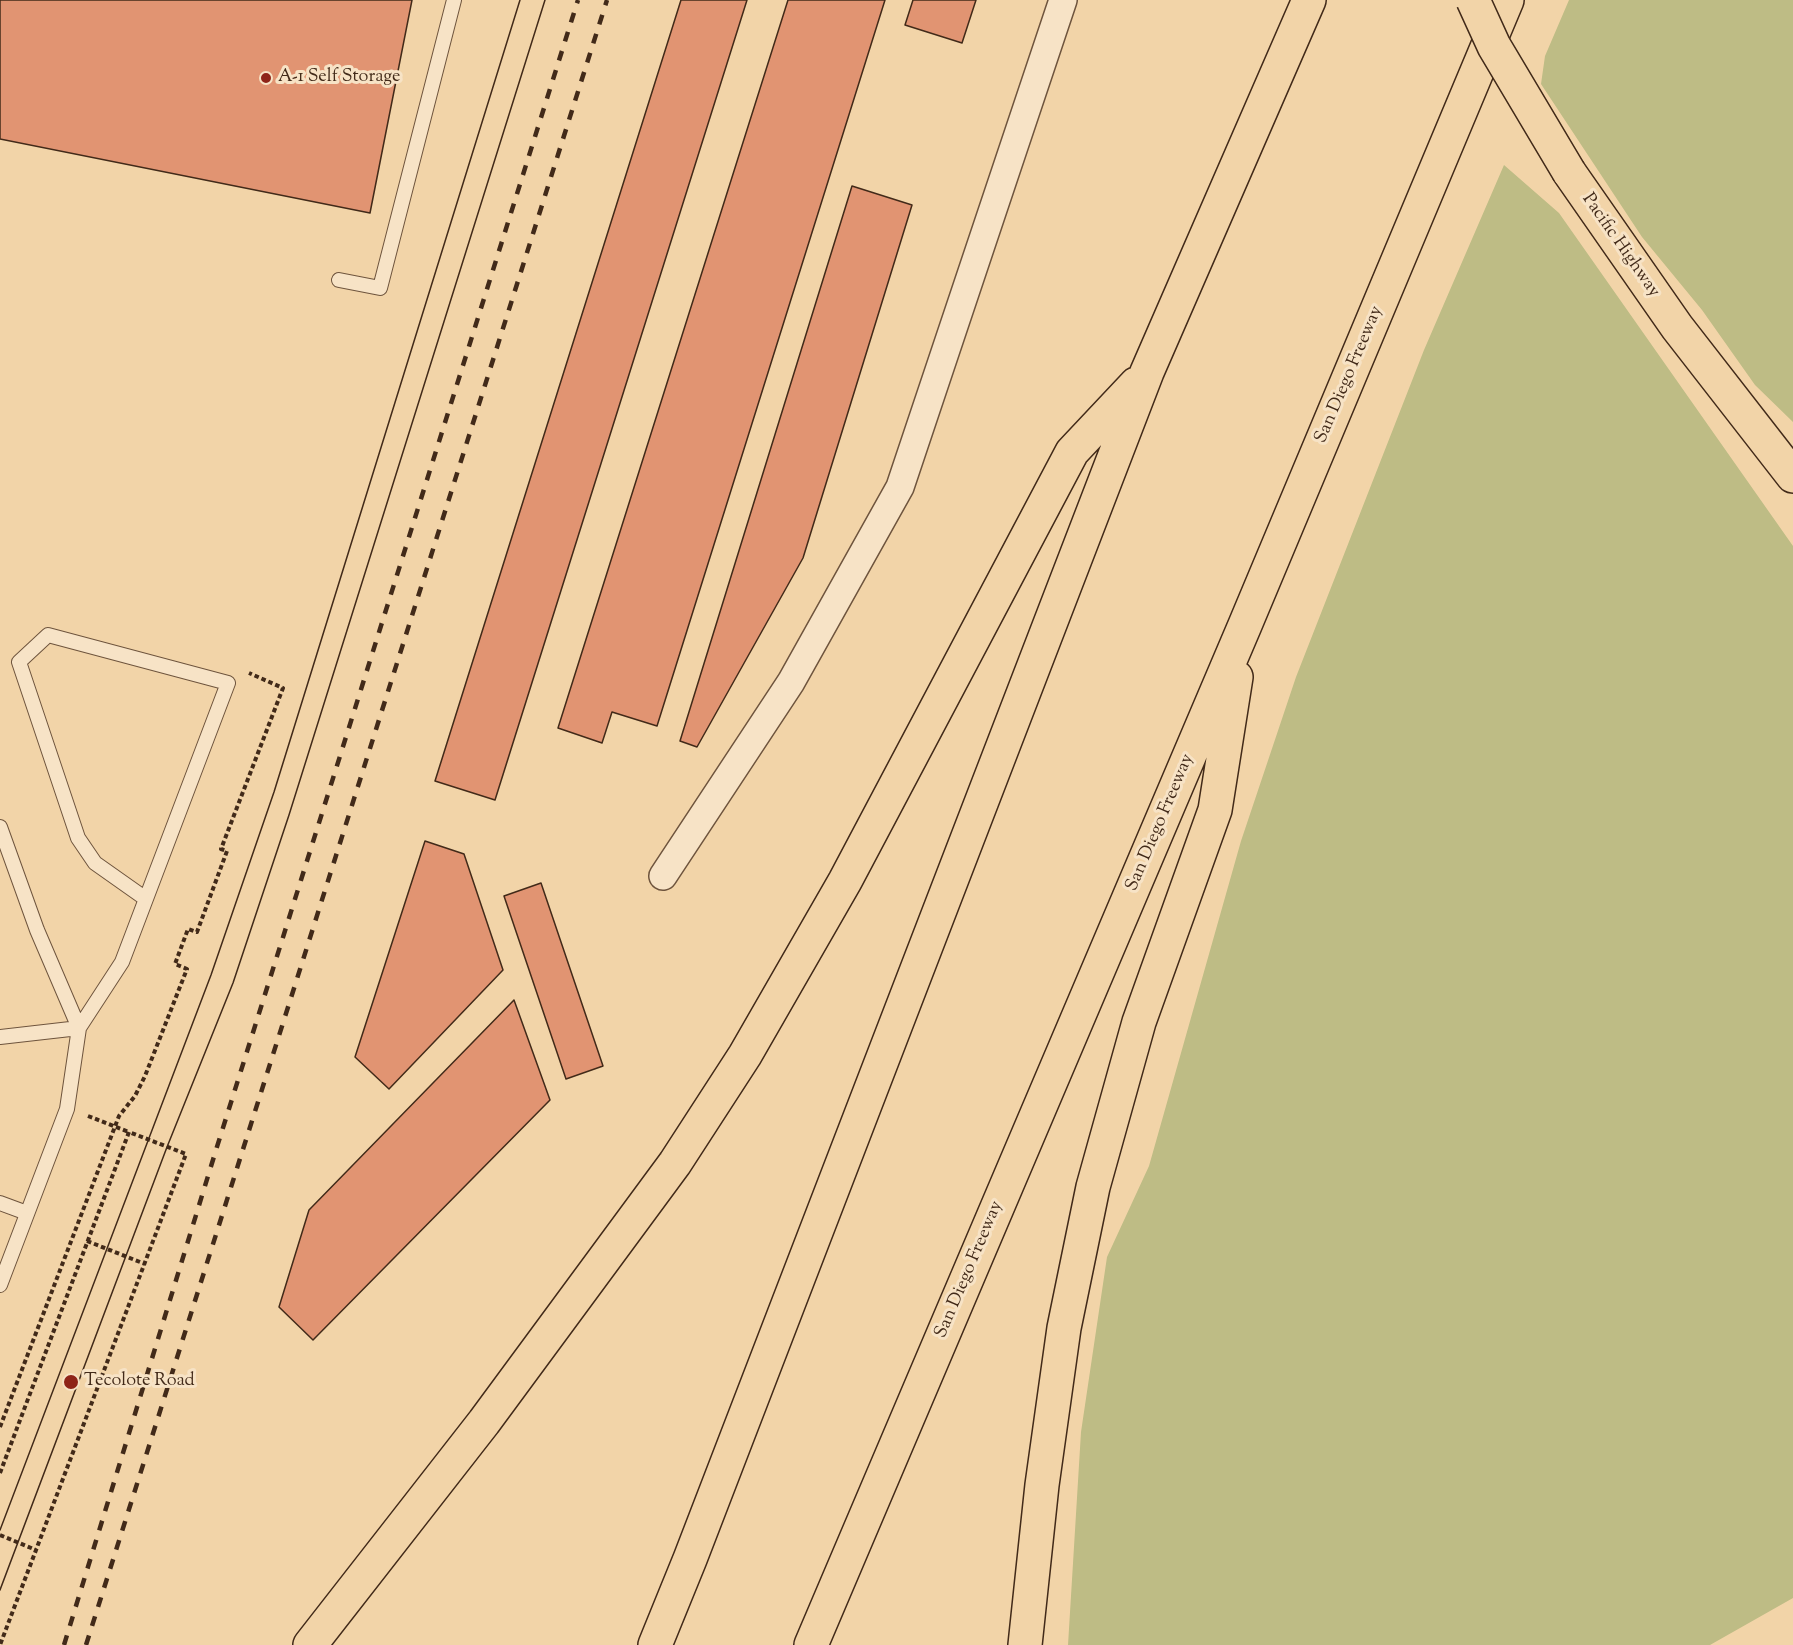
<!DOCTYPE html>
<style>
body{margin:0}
canvas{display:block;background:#f2d4a8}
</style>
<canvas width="1793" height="1645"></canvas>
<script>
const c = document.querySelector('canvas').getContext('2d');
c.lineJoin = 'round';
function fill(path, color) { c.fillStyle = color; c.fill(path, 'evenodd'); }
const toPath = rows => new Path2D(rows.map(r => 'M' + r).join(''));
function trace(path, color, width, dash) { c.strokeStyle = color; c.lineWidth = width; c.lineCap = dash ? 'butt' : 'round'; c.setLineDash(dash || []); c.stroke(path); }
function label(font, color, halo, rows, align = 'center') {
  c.font = font + ' "Sorts Mill Goudy",serif'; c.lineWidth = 6; c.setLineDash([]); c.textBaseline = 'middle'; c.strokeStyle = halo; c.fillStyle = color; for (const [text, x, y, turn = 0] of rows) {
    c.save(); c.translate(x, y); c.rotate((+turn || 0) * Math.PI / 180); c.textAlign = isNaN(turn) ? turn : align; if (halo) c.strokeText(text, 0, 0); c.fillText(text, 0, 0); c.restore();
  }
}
const green = toPath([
 [1569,0,1793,0,1793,422,1755,385,1702,310,1642,237,1541,84,1545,56],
 [1504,165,1559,213,1793,546,1793,1598,1710,1645,1068,1645,1081,1432,1107,1257,1149,1166,1241,841,1296,677,1424,350]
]);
const building = toPath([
 [0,0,412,0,370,213,0,139,0,0],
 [681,0,747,0,495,800,435,781,681,0],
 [788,0,885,0,657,726,612,712,602,743,558,728,788,0],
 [913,0,976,0,962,43,905,25,913,0],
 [852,186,912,205,803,558,697,747,680,741,852,186],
 [425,841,464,854,503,970,389,1089,355,1057,425,841],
 [541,883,603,1066,566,1079,504,896,541,883],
 [514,1000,550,1100,313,1340,279,1307,309,1210,514,1000]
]);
const path = toPath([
 [88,1116,129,1132],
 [87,1241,145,1264],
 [0,1427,119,1116,135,1096,145,1076,187,969,175,964,188,929,197,932,227,851,221,849,283,688,249,673],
 [0,1473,129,1132,186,1154,0,1645],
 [0,1535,36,1550]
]);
const lane = toPath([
 [339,280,380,288,454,0],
 [0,827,37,930,79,1028,0,1037],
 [0,1203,27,1213],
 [0,1285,67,1109,79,1028,122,962,228,683,48,635,19,662,78,838,95,863,146,899]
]);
const street = toPath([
 [663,876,791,682,900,487,1063,0]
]);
const primary = toPath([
 [1569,172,1677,327,1793,476]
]);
const highway = toPath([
 [310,1645,484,1422,675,1163,745,1055,845,881,1072,452,1136,384],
 [655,1645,690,1559,1147,372,1309,0],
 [811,1645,1245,625,1507,0],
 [1025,1645,1042,1485,1064,1328,1093,1187,1139,1022,1215,810,1236,677]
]);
const tram = toPath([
 [0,1530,211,975,274,792,520,0],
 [0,1590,167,1147,233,983,289,815,545,0]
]);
const rail = toPath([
 [64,1645,216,1150,578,0],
 [86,1645,607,0]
]);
const primaryBridge = toPath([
 [1473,0,1494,46,1569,172]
]);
const markers = [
 [266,78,6,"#8f2418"],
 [71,1382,8,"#8f2418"]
];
const poiNames = [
 ["A-1 Self Storage",278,78],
 ["Tecolote Road",84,1382]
];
const streetNames = [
 ["Pacific Highway",1620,246,55],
 ["San Diego Freeway",1350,375,-67],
 ["San Diego Freeway",1161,823,-67],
 ["San Diego Freeway",970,1270,-67]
];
fill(green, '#bebc85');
fill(building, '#e19472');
trace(building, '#422a19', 1.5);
trace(lane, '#6e543d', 16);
trace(street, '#6e543d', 30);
trace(primary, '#422a19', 36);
trace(highway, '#422a19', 36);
trace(path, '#422a19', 4, [4.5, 3]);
trace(lane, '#f7e3c6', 14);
trace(street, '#f7e3c6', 27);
trace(primary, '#f2d4a8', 33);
trace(highway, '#f2d4a8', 33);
trace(tram, '#422a19', 1.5);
trace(rail, '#422a19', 4.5, [10, 10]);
trace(primaryBridge, '#422a19', 36, []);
trace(primaryBridge, '#f2d4a8', 33);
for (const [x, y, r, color] of markers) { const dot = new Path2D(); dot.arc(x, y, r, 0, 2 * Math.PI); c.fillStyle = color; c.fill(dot); trace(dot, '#f7e3c6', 2); }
label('18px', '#422a19', '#f7e3c6', poiNames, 'left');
label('18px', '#422a19', '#f7e3c6', streetNames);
</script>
